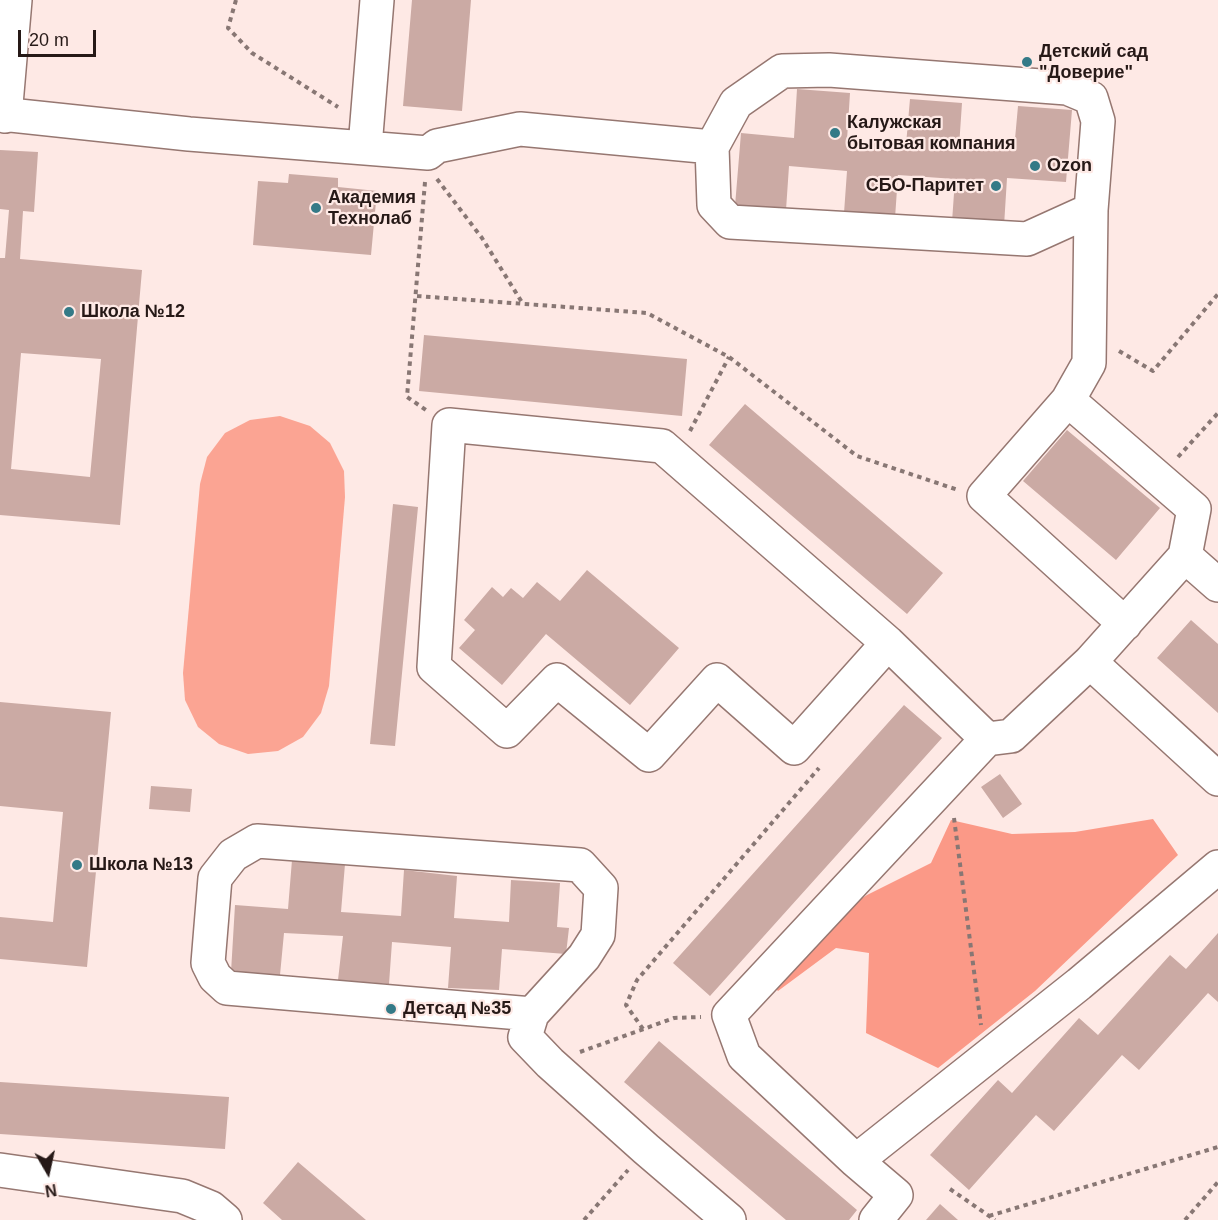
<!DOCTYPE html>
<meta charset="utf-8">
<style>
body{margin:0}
#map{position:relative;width:1218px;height:1220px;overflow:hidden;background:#fee9e5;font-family:Arial,sans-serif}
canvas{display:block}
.north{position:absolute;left:18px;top:1142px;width:60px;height:60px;-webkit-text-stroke:4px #fee9e5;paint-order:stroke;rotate:171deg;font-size:16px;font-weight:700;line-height:24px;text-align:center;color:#261917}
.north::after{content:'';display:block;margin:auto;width:21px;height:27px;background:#261917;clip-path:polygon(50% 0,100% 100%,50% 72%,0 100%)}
.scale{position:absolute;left:18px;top:30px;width:78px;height:27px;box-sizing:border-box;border:3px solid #261917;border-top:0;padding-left:8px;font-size:18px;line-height:21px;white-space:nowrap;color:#261917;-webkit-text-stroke:4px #fee9e5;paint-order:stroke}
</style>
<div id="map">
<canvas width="1218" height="1220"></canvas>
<div class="north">N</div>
<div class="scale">20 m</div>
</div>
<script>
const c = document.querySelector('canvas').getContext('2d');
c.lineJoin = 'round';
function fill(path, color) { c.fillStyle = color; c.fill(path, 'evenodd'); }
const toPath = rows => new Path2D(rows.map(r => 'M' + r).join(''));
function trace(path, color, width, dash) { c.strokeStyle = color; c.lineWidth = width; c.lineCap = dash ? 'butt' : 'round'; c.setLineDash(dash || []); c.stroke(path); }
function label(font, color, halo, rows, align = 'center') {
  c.font = font + ' Arial,sans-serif'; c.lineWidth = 4.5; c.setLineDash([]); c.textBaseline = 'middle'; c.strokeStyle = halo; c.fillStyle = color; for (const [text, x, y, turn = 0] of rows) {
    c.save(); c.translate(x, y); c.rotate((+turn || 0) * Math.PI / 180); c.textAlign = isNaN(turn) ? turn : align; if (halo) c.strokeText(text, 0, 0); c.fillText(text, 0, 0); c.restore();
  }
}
const green = toPath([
 [280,416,310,426,330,443,344,471,345,497,329,686,321,713,303,737,278,751,248,754,219,744,198,727,185,700,183,673,200,484,207,457,225,433,250,420]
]);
const forest = toPath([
 [1153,819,1178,855,1035,991,938,1068,866,1033,869,953,836,948,778,991,754,967,867,895,931,863,951,820,1012,834,1075,832]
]);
const building = toPath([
 [412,0,471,0,462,111,403,106],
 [797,89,850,93,847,140,906,145,910,99,962,103,959,147,1014,150,1018,106,1072,110,1066,182,1007,178,1004,226,952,222,955,179,898,175,895,218,844,213,847,171,789,166,786,210,735,206,741,133,794,138],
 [0,150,38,152,34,212,23,211,20,259,142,270,120,525,0,515,0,258,5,258,9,210,0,209],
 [21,353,101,359,90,477,11,469],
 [289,174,338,178,338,187,377,191,371,255,253,245,258,181,288,183],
 [424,335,687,359,682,416,419,391],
 [745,404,943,573,907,614,709,445],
 [1067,430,1160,508,1116,560,1023,481],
 [393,504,418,507,395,746,370,744],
 [587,570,679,648,630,705,546,634,502,685,459,648,475,630,464,620,492,587,503,597,511,588,523,598,537,582,560,601],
 [1191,620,1218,644,1218,713,1157,658],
 [0,702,111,712,87,967,0,959,0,917,53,922,63,812,0,806],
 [904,705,942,738,710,996,673,963],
 [1000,774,1022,804,1003,818,981,787],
 [151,786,192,789,190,812,149,809],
 [292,860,345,864,341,912,401,916,404,870,457,876,454,918,509,922,511,880,560,883,557,927,569,928,566,954,502,949,499,990,448,988,451,947,392,942,389,984,338,980,343,936,284,933,280,975,231,972,235,905,288,909],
 [1218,933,1218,1002,1208,993,1139,1070,1122,1055,1054,1131,1036,1115,969,1190,930,1155,998,1080,1012,1093,1079,1018,1098,1035,1170,955,1186,969],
 [659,1041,857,1210,849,1220,786,1220,624,1082],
 [0,1082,229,1097,225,1149,0,1134],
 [298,1162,366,1220,282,1220,263,1203],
 [940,1204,958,1220,926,1220]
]);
const path = toPath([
 [236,0,228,28,252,53,338,107],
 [437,179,482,238,523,304],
 [425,182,407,397,426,410],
 [417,296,647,313,729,357,857,456,958,490],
 [1119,351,1153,371,1218,294],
 [690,431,729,357],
 [1178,457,1218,413],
 [954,818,981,1025],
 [643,1029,626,1005,637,980,819,768],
 [580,1052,674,1018,701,1017],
 [950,1189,995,1220],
 [989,1216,1218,1147],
 [584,1220,628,1170],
 [1185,1220,1218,1182]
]);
const minor = toPath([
 [829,70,1067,88,1091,98,1098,121,1091,210,1027,239,730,222,714,205,712,147,736,103,782,71,829,70],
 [0,114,189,134,428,153,437,146,520,129,712,147],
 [5,116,15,0],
 [365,147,377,0],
 [1091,210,1089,363,1068,400,1194,509,1185,556,1218,585],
 [1068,400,984,496,1125,624],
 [1185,556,1090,662,1011,736,987,739,729,1015,744,1056,856,1161,1079,984,1218,867],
 [888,643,794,748,717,680,649,755,557,680,507,731,434,667,449,425,662,446,888,643,987,739],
 [1090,662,1218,779],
 [532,1014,227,988,215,977,208,963,215,878,233,855,257,841,580,865,601,888,598,935,584,957,532,1014,525,1037,550,1063,646,1149,729,1220],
 [856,1161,896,1195,876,1220],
 [0,1170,182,1196,211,1208,225,1220]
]);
const markers = [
 [1027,62,6,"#347a87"],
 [835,133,6,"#347a87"],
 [1035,166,6,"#347a87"],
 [996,186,6,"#347a87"],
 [316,208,6,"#347a87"],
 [69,312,6,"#347a87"],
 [77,865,6,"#347a87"],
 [391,1009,6,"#347a87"]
];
const poiNames = [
 ["Детский сад",1039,52],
 ["\"Доверие\"",1039,73],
 ["Калужская",847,123],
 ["бытовая компания",847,144],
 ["Ozon",1047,166],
 ["СБО-Паритет",984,186,"right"],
 ["Академия",328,198],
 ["Технолаб",328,219],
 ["Школа №12",81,312],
 ["Школа №13",89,865],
 ["Детсад №35",403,1009]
];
fill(green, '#fba493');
fill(forest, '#fb9987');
fill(building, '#cbaaa4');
trace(minor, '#967771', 36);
trace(path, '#887774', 4, [4.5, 4.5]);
trace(minor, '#fff', 33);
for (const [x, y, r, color] of markers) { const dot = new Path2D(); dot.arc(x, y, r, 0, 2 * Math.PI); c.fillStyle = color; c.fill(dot); trace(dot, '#fee9e5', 2); }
label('bold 18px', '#261917', '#fee9e5', poiNames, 'left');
</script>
